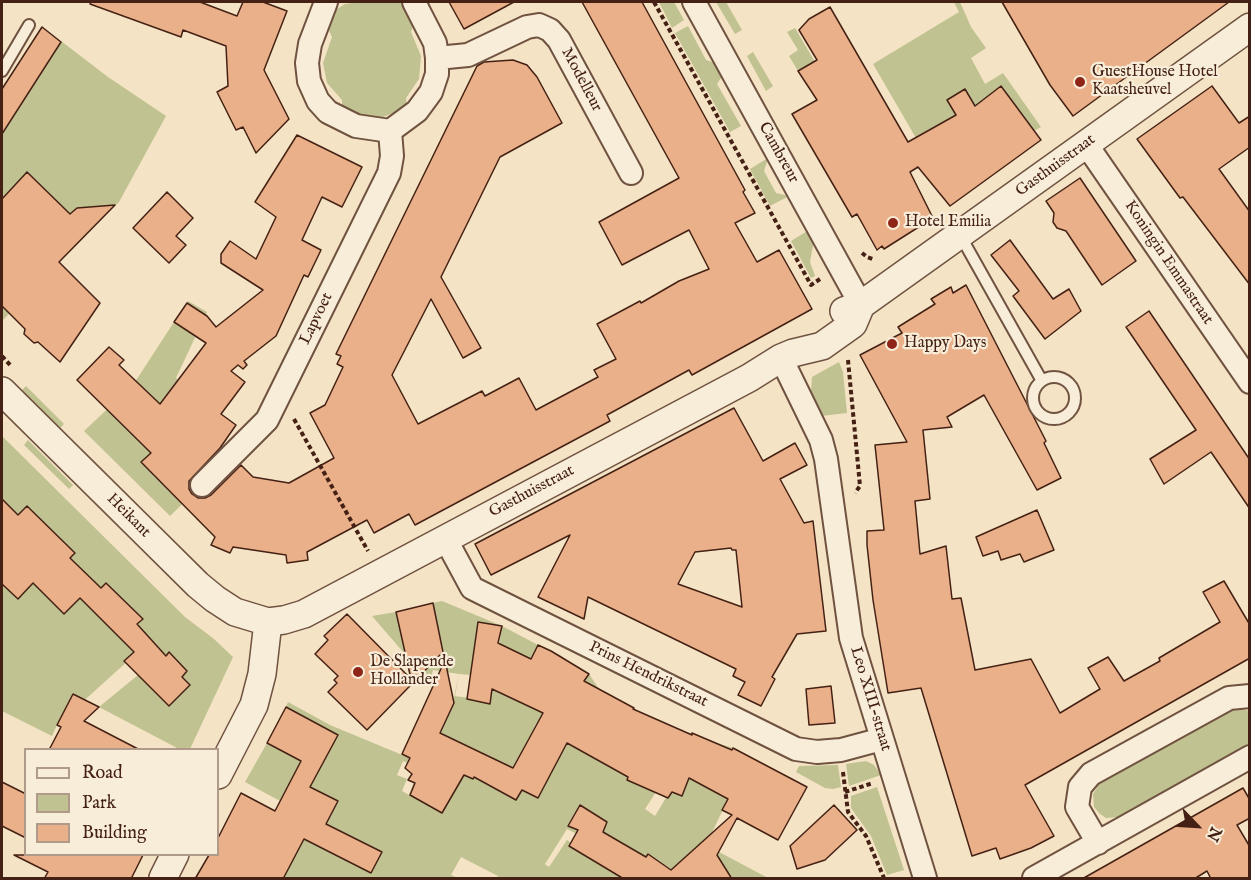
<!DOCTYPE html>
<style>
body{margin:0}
#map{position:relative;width:1251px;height:880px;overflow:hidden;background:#f4e3c4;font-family:"IM FELL English",serif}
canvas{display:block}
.frame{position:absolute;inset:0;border:3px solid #442114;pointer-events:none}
.legend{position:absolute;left:24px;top:748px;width:195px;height:108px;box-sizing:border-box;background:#f8edd9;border:2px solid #b09b8a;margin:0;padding:8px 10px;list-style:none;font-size:18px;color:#442114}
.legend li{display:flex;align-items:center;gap:12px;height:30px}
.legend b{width:30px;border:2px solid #b09b8a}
.north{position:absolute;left:1167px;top:796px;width:60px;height:60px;-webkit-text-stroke:4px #f8edd9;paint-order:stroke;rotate:115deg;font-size:16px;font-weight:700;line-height:24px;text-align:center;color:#442114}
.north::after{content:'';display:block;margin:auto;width:21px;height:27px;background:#442114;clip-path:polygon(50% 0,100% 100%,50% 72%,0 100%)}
</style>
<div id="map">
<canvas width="1251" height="880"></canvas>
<div class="frame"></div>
<ul class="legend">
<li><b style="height:8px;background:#f8edd9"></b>Road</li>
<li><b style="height:16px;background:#c0c291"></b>Park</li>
<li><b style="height:16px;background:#e9b089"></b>Building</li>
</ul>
<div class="north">N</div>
</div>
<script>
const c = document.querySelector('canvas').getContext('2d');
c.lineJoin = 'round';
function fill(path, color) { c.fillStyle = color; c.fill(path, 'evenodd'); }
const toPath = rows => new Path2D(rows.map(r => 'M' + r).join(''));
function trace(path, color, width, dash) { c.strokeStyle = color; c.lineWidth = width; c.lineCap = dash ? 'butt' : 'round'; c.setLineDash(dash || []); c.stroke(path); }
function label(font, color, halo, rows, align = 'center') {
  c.font = font + ' "IM FELL English",serif'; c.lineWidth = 4.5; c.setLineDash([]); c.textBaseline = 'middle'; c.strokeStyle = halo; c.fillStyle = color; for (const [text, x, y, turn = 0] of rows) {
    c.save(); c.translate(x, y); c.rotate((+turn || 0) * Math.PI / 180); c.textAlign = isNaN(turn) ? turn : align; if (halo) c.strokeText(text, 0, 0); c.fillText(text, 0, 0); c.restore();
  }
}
const green = toPath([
 [359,2,400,2,414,23,411,32,421,56,419,79,406,98,407,108,380,118,363,117,342,111,342,100,327,83,323,63,332,37,327,26,334,11,345,4],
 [659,2,674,2,684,20,672,28],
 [716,2,726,2,742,30,735,34],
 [954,2,960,2,971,27,986,48,971,58,985,84,1003,73,1041,127,1034,131,1001,86,985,99,986,101,916,138,873,64,959,12],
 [688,26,706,60,718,64,723,75,717,84,741,126,730,132,675,33],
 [795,28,832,91,798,71,789,56,798,50,787,32],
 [61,41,108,77,166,116,119,202,2,321,2,134],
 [753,52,773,86,766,91,747,56],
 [768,158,764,171,776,193,789,196,770,206,750,169],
 [809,230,814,240,810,262,815,276,811,278,791,241],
 [188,301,207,312,176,378,210,404,160,405,140,385,128,398,174,431,142,462,170,492,205,458,212,423,229,435,200,487,170,516,84,431,133,385,174,322,188,331,201,313,187,303],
 [839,362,843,372,847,413,821,416,811,391,812,377],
 [26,386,64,424,59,429,21,391],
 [2,436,185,617,214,639,233,657,190,749,179,749,99,707,138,675,168,706,190,685,182,677,187,671,169,653,165,655,151,640,57,725,52,736,2,711],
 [28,440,73,485,69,489,24,445],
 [442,601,502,626,538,645,531,659,521,654,499,693,533,708,558,654,570,662,554,690,561,694,536,724,501,791,522,790,534,796,539,796,570,706,589,674,601,692,583,752,603,763,633,709,639,712,630,771,627,780,684,732,692,733,674,778,667,775,645,809,655,816,670,791,682,796,693,768,701,771,713,742,733,748,711,790,728,799,706,845,768,878,662,878,671,869,649,855,624,878,497,878,498,876,461,857,451,875,458,878,251,878,239,864,218,852,218,843,255,864,287,870,294,858,227,821,229,818,282,835,280,801,245,782,267,743,318,770,286,707,288,702,330,725,424,764,452,707,459,674,433,670,430,683,372,616,396,612,403,644,433,656,444,653,433,603],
 [478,623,502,626,494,682,469,698,455,696,459,674,471,675],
 [466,745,476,750,462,778,453,773],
 [403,761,419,768,409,795,402,791,407,779,397,775],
 [580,805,603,819,594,840,568,825],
 [333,827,382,852,371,873,322,848],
 [567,829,577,834,587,856,570,846,571,843,567,840,549,867,545,864],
 [1239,708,1249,711,1249,744,1118,817,1106,818,1100,814,1094,807,1093,794,1100,783,1231,710],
 [866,761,874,765,881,775,849,786,846,764],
 [838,765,841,787,833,789,825,788,796,772,799,766],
 [877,787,904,870,887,875,871,836,851,808,851,796]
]);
const building = toPath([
 [91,2,200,2,237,16,243,2,263,2,287,11,264,70,289,119,256,153,243,127,236,130,217,92,228,86,226,46,183,30,181,37,90,4,91,2],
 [449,2,514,2,464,29,449,2],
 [582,2,642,2,745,190,743,192,755,213,735,223,757,262,779,250,812,309,692,375,689,370,607,415,610,421,415,525,409,514,374,533,367,520,307,552,308,560,287,563,286,555,233,547,230,553,211,545,215,537,141,462,151,453,77,380,109,347,124,360,119,365,160,404,206,343,174,322,187,303,207,316,216,327,263,290,221,263,221,254,230,241,256,259,276,217,255,202,297,135,362,167,342,207,322,197,302,240,321,250,308,277,304,275,276,336,244,361,247,365,243,369,238,365,231,371,245,382,221,414,236,425,220,448,189,481,189,489,192,494,198,498,205,498,211,495,241,465,253,477,289,483,334,458,310,413,325,405,343,367,337,364,341,356,336,354,477,66,484,62,513,60,527,65,537,77,562,123,500,157,441,277,481,348,463,358,431,299,392,375,418,424,482,391,485,396,519,378,536,410,598,377,594,370,616,359,597,324,640,301,641,303,679,281,709,269,689,230,622,265,599,222,679,178,582,2],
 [1002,2,1229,2,1073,116,1050,85,1002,2],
 [830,7,908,142,956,115,947,100,965,89,975,106,1001,86,1041,140,950,206,918,167,910,172,933,218,884,249,882,246,877,250,857,214,852,217,792,114,817,100,798,71,817,60,799,30,809,19,830,7],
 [42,27,61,42,2,134,2,89,42,27],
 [1212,86,1239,123,1250,116,1250,147,1219,169,1250,212,1250,285,1183,197,1180,198,1137,139,1212,86],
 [27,172,70,214,77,208,115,205,59,262,100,303,60,362,38,342,34,343,24,334,25,329,2,306,2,199,27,172],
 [1080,178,1136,261,1102,285,1066,231,1057,228,1053,222,1054,213,1046,201,1080,178],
 [167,192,193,218,176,236,186,245,169,263,133,228,167,192],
 [1010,240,1053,299,1069,289,1081,311,1045,339,1013,296,1019,291,991,255,1010,240],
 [966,285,1046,441,1044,443,1061,478,1037,490,984,395,947,417,952,427,923,430,930,499,915,501,920,554,946,546,952,599,961,598,975,670,1031,659,1060,713,1100,689,1088,668,1108,657,1124,681,1160,661,1159,658,1220,622,1203,592,1224,581,1250,625,1250,658,1025,785,1054,836,1031,848,1000,859,996,848,972,856,921,688,888,693,873,600,867,545,867,531,884,530,875,445,907,442,860,355,902,333,898,327,935,304,931,299,951,287,953,293,966,285],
 [1149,311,1250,460,1250,509,1211,452,1164,484,1150,459,1196,430,1126,327,1149,311],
 [734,408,763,461,795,443,807,465,780,479,804,523,813,521,826,631,797,634,772,677,775,679,761,706,738,695,745,682,733,676,736,669,588,597,584,619,538,597,570,535,491,575,475,544,734,408],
 [731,548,732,550,736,550,742,607,678,584,695,552,731,548],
 [2,499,18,515,27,506,75,553,70,558,101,588,106,583,143,619,137,624,166,656,169,652,187,671,182,677,190,685,169,706,124,661,134,652,80,598,64,614,33,583,18,599,2,584,2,499],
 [1037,510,1054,550,1024,562,1020,554,1001,560,998,551,983,556,976,537,1037,510],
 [433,603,443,652,367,730,328,692,337,683,334,680,338,676,315,654,328,640,324,636,347,614,411,679,396,612,433,603],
 [478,622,502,626,498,643,531,659,538,645,551,651,589,674,584,681,634,708,633,709,692,735,692,733,732,750,733,748,807,787,778,840,737,818,717,855,732,879,624,879,569,846,578,830,568,826,580,805,607,822,603,832,646,857,648,854,671,870,732,815,722,810,728,799,689,778,682,796,672,792,668,798,627,780,628,777,567,743,538,798,522,790,516,800,474,777,473,779,464,775,442,813,410,795,415,783,408,780,412,774,405,768,410,758,402,754,445,660,454,703,440,733,513,768,543,713,492,689,490,704,467,699,478,622],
 [831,686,835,723,809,725,806,689,831,686],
 [73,694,99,707,84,721,140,750,49,750,61,727,57,725,73,694],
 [286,707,338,735,310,787,338,801,326,824,382,852,371,873,304,839,283,879,195,879,209,855,218,855,218,838,241,793,275,811,301,761,267,743,286,707],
 [2,782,26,794,26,838,2,826,2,782],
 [1243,788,1250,800,1250,818,1237,825,1250,847,1250,879,1211,879,1207,871,1194,879,1082,879,1243,788],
 [834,805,857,830,825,860,797,869,790,846,834,805],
 [14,855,143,855,131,879,44,879,48,872,14,855]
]);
const path = toPath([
 [654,2,811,285,820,279],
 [862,253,867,257,875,260],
 [2,356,11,366],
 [848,360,860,486,855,493],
 [294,419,368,551],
 [843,772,848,812,866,836,884,878],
 [845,792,873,783]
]);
const service = toPath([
 [2,71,29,25],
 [960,235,1042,381],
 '1033 398a21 21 0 1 1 42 0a21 21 0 1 1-42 0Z'
]);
const minor = toPath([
 [326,2,310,44,307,63,309,81,318,101,328,112,356,126,390,131],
 [694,2,861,305],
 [437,58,468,55,527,27,539,25,550,30,559,40,631,173],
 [1086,144,1250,382],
 [781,358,821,440,826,459,851,638,925,878],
 [202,485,267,420,389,173,392,156,390,131,417,111,431,92,437,74,437,58,435,43,414,2],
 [445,538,472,588,796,749,817,752,841,750,882,739],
 [1098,843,1077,807,1080,787,1091,774,1229,698,1250,696],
 [1034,878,1250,757]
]);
const tertiary = toPath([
 [844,311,861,305,1250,27],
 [2,391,198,585,215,599,235,612,268,622,284,620,304,614,749,378,781,358,793,353,822,346,853,324,861,305],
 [218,775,254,705,262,674,268,622],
 [163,878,175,854]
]);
const markers = [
 [1080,82,6,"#8f2418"],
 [893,223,6,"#8f2418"],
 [892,344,6,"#8f2418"],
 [358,672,6,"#8f2418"]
];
const poiNames = [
 ["GuestHouse Hotel",1092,73],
 ["Kaatsheuvel",1092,91],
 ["Hotel Emilia",905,223],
 ["Happy Days",904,344],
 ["De Slapende",370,663],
 ["Hollander",370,681]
];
const streetNames = [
 ["Modelleur",581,80,62],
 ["Cambreur",778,153,61],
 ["Gasthuisstraat",1056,166,-36],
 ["Koningin Emmastraat",1168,263,56],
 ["Lapvoet",317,319,-64],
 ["Gasthuisstraat",532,492,-28],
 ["Heikant",128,516,45],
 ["Prins Hendrikstraat",648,675,26],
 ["Leo XIII-straat",870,699,73]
];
fill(green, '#c0c291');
fill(building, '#e9b089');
trace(building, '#442114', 1.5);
trace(service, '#705240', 14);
trace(minor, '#705240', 26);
trace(tertiary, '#705240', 30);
trace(path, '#442114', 4, [4.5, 3]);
trace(service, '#f8edd9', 10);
trace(minor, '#f8edd9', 22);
trace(tertiary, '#f8edd9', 27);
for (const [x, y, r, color] of markers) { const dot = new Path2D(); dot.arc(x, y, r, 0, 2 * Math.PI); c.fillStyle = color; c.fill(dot); trace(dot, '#f8edd9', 2); }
label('16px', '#442114', '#f8edd9', poiNames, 'left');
label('16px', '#442114', '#f8edd9', streetNames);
</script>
